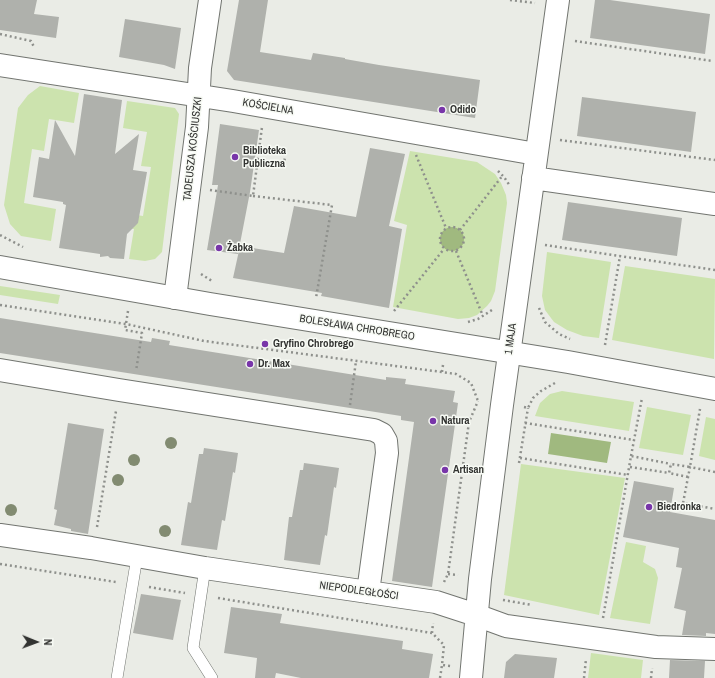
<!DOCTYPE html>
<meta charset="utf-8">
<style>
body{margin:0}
#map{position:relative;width:715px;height:678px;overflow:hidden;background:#eaece6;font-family:"Archivo Narrow",sans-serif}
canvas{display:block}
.north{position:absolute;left:16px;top:622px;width:40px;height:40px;-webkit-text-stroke:3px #f7faf4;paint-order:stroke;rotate:91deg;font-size:11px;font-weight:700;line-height:16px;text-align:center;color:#323331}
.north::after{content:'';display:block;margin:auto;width:14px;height:18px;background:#323331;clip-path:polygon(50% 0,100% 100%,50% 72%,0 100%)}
</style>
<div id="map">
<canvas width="715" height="678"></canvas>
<div class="north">N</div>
</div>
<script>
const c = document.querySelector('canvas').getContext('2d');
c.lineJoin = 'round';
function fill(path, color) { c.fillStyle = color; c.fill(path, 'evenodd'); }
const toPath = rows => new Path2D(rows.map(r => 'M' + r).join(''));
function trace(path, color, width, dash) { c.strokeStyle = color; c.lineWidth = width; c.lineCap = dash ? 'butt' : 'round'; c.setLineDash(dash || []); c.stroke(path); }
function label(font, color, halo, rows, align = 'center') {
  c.font = font + ' "Archivo Narrow",sans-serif'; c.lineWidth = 3; c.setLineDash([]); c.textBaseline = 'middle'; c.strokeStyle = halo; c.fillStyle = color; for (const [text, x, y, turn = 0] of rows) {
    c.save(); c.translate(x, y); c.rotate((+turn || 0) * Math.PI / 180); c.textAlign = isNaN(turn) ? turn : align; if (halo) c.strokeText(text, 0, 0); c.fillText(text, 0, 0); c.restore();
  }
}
const green = toPath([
 [40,86,79,93,74,123,49,119,44,151,32,149,24,203,56,209,51,241,21,236,10,224,4,205,18,108,28,95],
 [127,101,175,108,179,114,162,252,155,259,145,261,129,259,134,229,107,225,109,211,143,216,151,167,141,166,147,132,123,128],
 [410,151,477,162,495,174,501,183,506,195,507,203,495,291,491,301,487,306,477,315,469,318,458,319,393,307,407,225,394,221],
 [547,252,611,262,599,338,583,336,567,330,554,322,545,310,542,296],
 [625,266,715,279,714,359,612,340],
 [0,286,60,295,58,304,0,295],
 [562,391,634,402,629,431,535,416,540,403,550,394],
 [647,407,691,415,683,455,639,448],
 [706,417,715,419,715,460,699,456],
 [521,464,625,478,599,615,504,595],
 [626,542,646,546,643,562,655,569,658,578,650,624,610,618],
 [591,653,643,660,641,678,588,678]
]);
const water = toPath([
 '440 239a12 12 0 1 1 24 0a12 12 0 1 1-24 0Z',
 [551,433,611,442,607,463,548,454]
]);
const building = toPath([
 [0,0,37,0,34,14,59,17,56,38,0,30],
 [239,0,268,0,260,52,311,60,313,53,345,58,345,59,379,65,480,80,475,118,234,80,227,71],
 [595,0,610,0,710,14,705,54,590,38],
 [125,19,181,28,175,69,164,65,119,57],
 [84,94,122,100,115,154,139,134,133,170,147,172,138,223,127,234,124,259,110,258,108,256,100,257,100,254,59,248,66,205,63,204,63,202,33,197,39,157,49,159,55,120,75,156],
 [582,97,696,112,691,152,577,136],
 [220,124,259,130,250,192,238,254,207,250,218,185,212,185],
 [370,148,405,154,389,226,402,229,389,308,321,296,322,293,233,278,240,246,284,253,294,206,356,217],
 [568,202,682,218,677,256,562,240],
 [0,318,151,342,152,338,170,341,169,345,386,380,386,377,406,379,405,384,455,391,453,402,458,403,432,587,392,581,414,422,401,420,401,416,0,353],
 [68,423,104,429,88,534,71,531,71,529,54,525,57,510,54,509],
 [204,448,238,453,235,473,233,472,225,521,222,520,217,550,181,545,188,502,191,503,199,454,203,454],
 [304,463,339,468,336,488,334,487,327,536,325,535,320,565,284,560,289,517,292,517,300,470,303,470],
 [634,481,674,488,670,512,715,520,715,634,706,633,706,636,682,635,686,611,674,608,682,568,676,567,679,548,623,537],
 [141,594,181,600,173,640,133,633],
 [231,607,282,614,280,623,403,641,402,649,433,654,429,678,301,678,276,673,275,678,255,678,257,658,224,653],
 [515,654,557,658,554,678,504,678,506,662],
 [670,660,705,661,704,678,669,678]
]);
const path = toPath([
 [510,0,535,3],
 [0,34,31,41,34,47],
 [575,41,713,61],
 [560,140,715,160],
 [416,155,446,228],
 [258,161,283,165,285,158],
 [498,171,504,177,510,186],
 [210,190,253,196,262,127],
 [253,196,332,205,316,298],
 '440 239a12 12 0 1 1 24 0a12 12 0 1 1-24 0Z',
 [460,230,503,175],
 [0,235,23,247],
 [545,245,715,270],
 [456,251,483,316],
 [201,274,212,281],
 [0,305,126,324,204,341,442,372],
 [539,308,545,322,559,334,570,339],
 [128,311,125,330,142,333,136,371],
 [394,311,444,249],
 [468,322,478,319,492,310],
 [605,345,620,256],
 [443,365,442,372,456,374,471,383,478,401],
 [350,405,356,361],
 [524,407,528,408,533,398,541,391,555,383],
 [525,423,634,440],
 [631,456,642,398],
 [520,458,628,475],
 [519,463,528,408],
 [630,467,669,473],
 [715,472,690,467,683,503,715,509],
 [688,477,669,473,671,464,690,467,700,409],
 [97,527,116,411],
 [0,564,116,582],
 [448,574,458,575],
 [444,582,448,574,469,422,478,401],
 [149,587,185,593],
 [218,598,432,633,444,645,442,665,451,666],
 [503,600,532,605],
 [603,618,631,456,671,464],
 [432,633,433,623],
 [440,678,442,665],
 [584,678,586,659],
 [651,678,652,668]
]);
const lane = toPath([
 [205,568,193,648,212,678],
 [117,678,137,557]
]);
const street = toPath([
 [0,65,233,101,536,154],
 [533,178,715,204],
 [175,298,197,127,200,68,210,0],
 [0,370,119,390,374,430,382,434,386,441,387,453,368,592],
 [0,535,91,548,205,568,436,602,476,615,506,626,656,647,715,649],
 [471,678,480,579,502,405,558,0]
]);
const secondary = toPath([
 [0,267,210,304,568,362,715,389]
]);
const trees = [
 [171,443],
 [134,460],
 [118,480],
 [11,510],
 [165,531]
];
const markers = [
 [442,110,4,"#7835a9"],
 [235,157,4,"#7835a9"],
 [219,248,4,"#7835a9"],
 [265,344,4,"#7835a9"],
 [250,364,4,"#7835a9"],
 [433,421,4,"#7835a9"],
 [445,470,4,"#7835a9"],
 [649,507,4,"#7835a9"]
];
const streetNames = [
 ["KOŚCIELNA",268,107,10],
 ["TADEUSZA KOŚCIUSZKI",193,149,-84],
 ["BOLESŁAWA CHROBREGO",357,328,9],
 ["1 MAJA",511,339,-82],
 ["NIEPODLEGŁOŚCI",359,591,8]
];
const poiNames = [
 ["Odido",450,110],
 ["Biblioteka",243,151],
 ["Publiczna",243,164],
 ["Żabka",227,248],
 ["Gryfino Chrobrego",273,344],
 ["Dr. Max",258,364],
 ["Natura",441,421],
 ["Artisan",453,470],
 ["Biedronka",657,507]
];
fill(green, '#cce3ae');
fill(water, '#a0b97f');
fill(building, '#afb1ac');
trace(lane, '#727570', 12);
trace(street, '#727570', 24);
trace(secondary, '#727570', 24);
trace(path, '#8e908c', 2.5, [2, 3]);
trace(lane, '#fff', 11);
trace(street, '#fff', 22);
trace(secondary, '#fff', 22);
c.fillStyle = '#828b71';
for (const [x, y] of trees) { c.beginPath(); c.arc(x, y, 6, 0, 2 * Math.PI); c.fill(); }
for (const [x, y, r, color] of markers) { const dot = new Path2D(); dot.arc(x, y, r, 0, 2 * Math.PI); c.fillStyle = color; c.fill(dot); trace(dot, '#f7faf4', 1.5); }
label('11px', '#323331', '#f7faf4', streetNames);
label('bold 11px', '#323331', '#f7faf4', poiNames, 'left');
</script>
